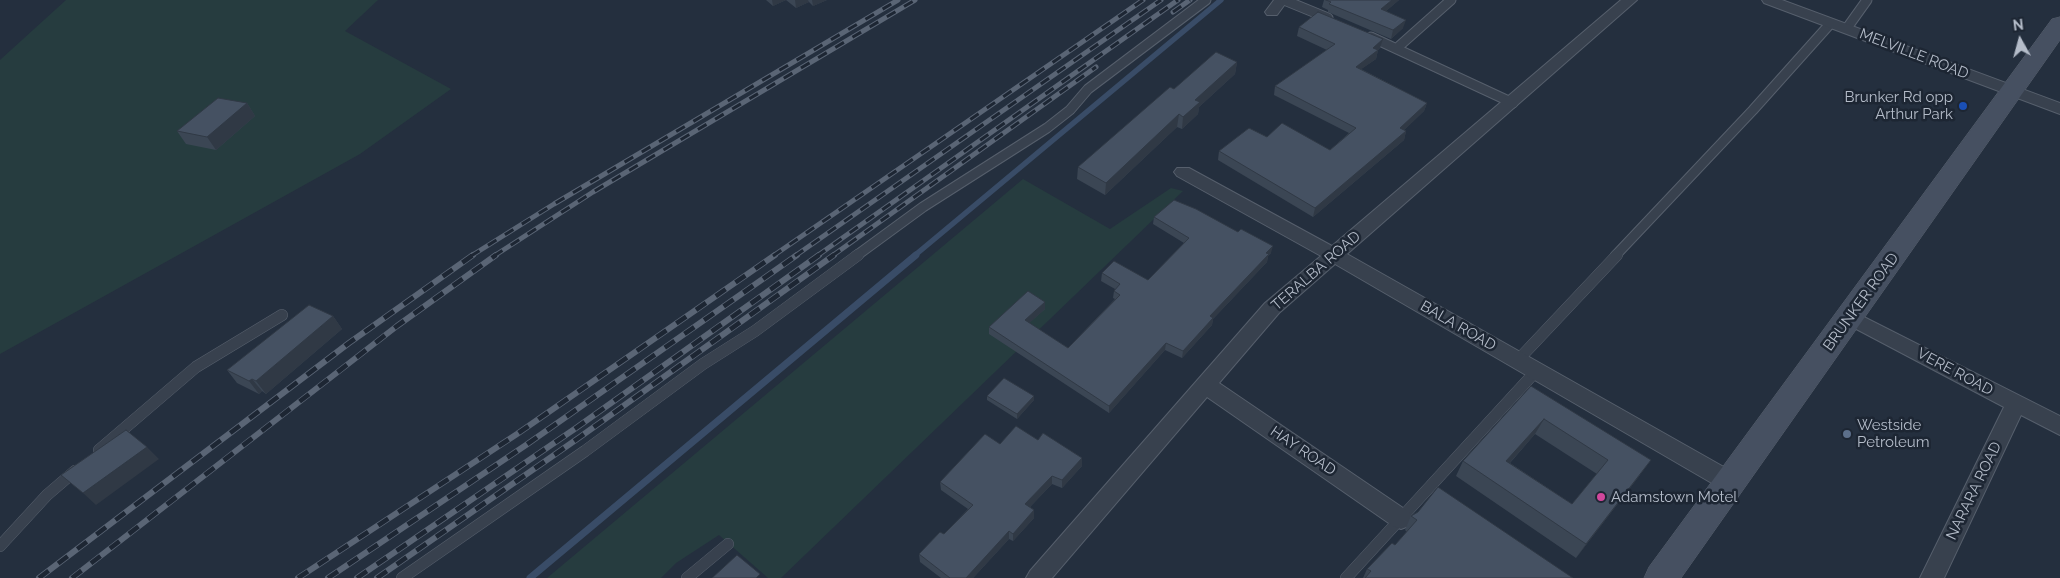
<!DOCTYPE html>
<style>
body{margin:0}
#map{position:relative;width:2060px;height:578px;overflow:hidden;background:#242f3e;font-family:Raleway,sans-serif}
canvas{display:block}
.north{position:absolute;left:1995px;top:15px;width:50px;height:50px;-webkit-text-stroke:4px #1d2633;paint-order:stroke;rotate:353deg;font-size:14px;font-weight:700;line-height:20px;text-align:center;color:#b4bcc9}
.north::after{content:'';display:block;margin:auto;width:18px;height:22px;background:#b4bcc9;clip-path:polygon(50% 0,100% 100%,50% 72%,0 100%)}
</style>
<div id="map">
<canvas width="2060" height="578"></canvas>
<div class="north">N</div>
</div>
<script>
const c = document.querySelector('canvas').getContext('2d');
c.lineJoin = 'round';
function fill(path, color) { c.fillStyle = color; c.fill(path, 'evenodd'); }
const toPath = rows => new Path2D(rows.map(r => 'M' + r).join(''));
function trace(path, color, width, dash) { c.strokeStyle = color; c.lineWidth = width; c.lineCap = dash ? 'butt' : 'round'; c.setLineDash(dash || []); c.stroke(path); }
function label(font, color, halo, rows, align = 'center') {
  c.font = font + ' Raleway,sans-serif'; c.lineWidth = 5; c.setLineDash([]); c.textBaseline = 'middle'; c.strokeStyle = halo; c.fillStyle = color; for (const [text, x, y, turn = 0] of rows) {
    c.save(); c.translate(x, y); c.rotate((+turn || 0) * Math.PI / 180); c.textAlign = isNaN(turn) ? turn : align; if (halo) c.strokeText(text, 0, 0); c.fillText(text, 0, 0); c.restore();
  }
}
const green = toPath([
 [66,0,378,0,345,31,451,89,360,154,0,354,0,60],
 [1023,179,1110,229,1171,188,1183,191,781,578,768,578,719,535,676,563,661,578,547,578]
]);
const streamFar1 = toPath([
 [914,256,1221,0]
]);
const stream = toPath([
 [530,578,916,255]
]);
const laneFar1 = toPath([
 [1284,0,1328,18],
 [1847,28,1867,0],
 [1371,37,1513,103],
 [1397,48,1451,0],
 [856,256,923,207,1047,128,1070,110,1088,89,1206,0],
 [1615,256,1753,110,1830,24]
]);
const lane = toPath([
 [1518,360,1617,255],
 [99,450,196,367,282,315],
 [0,546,47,495,75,471],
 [402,578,585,451,703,364,755,331,858,255],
 [687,578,728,544],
 [1346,578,1537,370]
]);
const street = toPath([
 [1274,0,1288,0,1277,15,1267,15,1265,12,1274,0],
 [1621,0,1637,0,1347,254,1738,475,1741,482,1738,489,1730,491,1722,489,1335,264,1279,313,1219,383,1409,512,1412,519,1409,526,1401,529,1393,526,1207,397,1052,578,1026,578,1030,571,1265,303,1321,256,1177,176,1174,172,1177,168,1189,168,1332,246,1621,0],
 [1762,0,1782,0,2060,103,2060,114,1764,3,1762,0],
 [1850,310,2060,416,2060,435,2021,415,1944,578,1920,578,2004,407,1843,322,1840,317,1843,312,1850,310]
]);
const secondary = toPath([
 [2060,17,2060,40,1681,578,1644,578,1649,567,2052,19,2060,17]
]);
const railFar1 = toPath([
 [1173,12,1190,0],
 [471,256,554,204,898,0],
 [494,256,593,192,915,0],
 [773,256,1143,0],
 [795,256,1161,0],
 [817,256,1178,0],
 [832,256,1096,67]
]);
const rail = toPath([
 [39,578,349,343,473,255],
 [72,578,397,326,496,255],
 [298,578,517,434,775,255],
 [328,578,526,445,797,255],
 [357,578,576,428,819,255],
 [377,578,580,437,834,255]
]);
const wall = toPath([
 [766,0,827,0,813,6,809,2,796,8,786,0,773,6],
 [1324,0,1399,0,1386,11,1403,28,1391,39,1328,12,1328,10,1322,7],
 [1299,27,1380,48,1378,50,1376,59,1361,69,1427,103,1424,111,1404,130,1406,131,1404,140,1313,217,1218,160,1219,151,1267,137,1330,150,1349,133,1274,95,1275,86,1327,50,1297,36],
 [1237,62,1235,74,1199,107,1198,114,1182,129,1177,127,1105,195,1077,179,1078,167,1174,89],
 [247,103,255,116,216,150,186,144,177,131],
 [1154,217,1271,253,1268,256,1267,262,1213,319,1212,325,1182,358,1165,350,1109,413,989,334,989,327,1045,302,1045,309,1029,323,1068,348,1115,299,1113,298,1114,291,1115,289,1101,281,1102,273,1148,280,1184,243,1153,224],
 [333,316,342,329,266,394,262,391,259,394,237,383,227,370],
 [1531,386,1640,475,1576,558,1456,476,1463,461],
 [1535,434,1597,474,1572,504,1510,463],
 [987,396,1034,396,1034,400,1017,419,987,400],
 [1038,440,1082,458,1082,466,1062,488,1052,484,1030,507,1034,510,1034,518,1013,541,1009,539,973,578,941,578,920,562,919,554,944,534,968,509,941,490,940,482,1000,444],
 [1411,516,1573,578,1363,578,1367,569,1395,545,1407,532,1405,530]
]);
const shadedWall = toPath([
 [772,0,786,0,773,6],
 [795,0,808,0,809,2,796,8],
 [812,0,827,0,813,6],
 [1392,0,1399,0,1379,17,1381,9],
 [1406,20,1403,28,1391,39,1393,30],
 [1383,39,1380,48,1375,53,1378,50,1376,59,1353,75,1356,67,1373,48],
 [1237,62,1235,74,1199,107,1198,114,1182,129,1183,117,1195,100],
 [247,103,255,116,216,150,207,137],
 [1427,103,1424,111,1397,137,1400,128],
 [1179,114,1177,127,1105,195,1106,183],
 [1406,131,1404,140,1313,217,1315,208],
 [1273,246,1271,253,1268,256,1267,262,1213,319,1212,325,1182,358,1183,351,1210,316,1266,253],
 [1045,302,1045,309,1025,327,1025,320],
 [333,316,342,329,266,394,256,381],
 [1166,343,1165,350,1109,413,1109,406],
 [252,379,262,391,259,394,249,381],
 [1034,396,1034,400,1017,419,1017,414],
 [1544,419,1535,434,1498,476,1506,461],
 [147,447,159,459,96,505,83,493],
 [1082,458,1082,466,1062,488,1062,480],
 [1651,460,1640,475,1576,558,1586,544],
 [1052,476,1052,484,1025,512,1025,504],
 [1034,510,1034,518,1013,541,1013,534],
 [1009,531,1009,539,973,578,966,578]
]);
const building = toPath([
 [1326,0,1392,0,1381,9,1406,20,1393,30,1329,4,1331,2,1326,0],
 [1318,12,1383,39,1373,48,1378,50,1356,67,1427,103,1400,128,1406,131,1315,208,1219,151,1249,128,1267,137,1282,123,1330,150,1356,128,1275,86,1335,44,1299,27,1318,12],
 [1216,52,1237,62,1195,100,1200,102,1183,117,1179,114,1106,183,1078,167,1170,87,1174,89,1216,52],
 [218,98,247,103,207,137,177,131,218,98],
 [1174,200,1196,209,1238,232,1241,229,1273,246,1266,253,1269,254,1210,316,1213,318,1183,351,1166,343,1109,406,989,327,1028,291,1045,302,1025,320,1068,348,1120,295,1114,291,1120,284,1102,273,1114,261,1148,280,1189,238,1154,217,1174,200],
 [309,305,333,316,256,381,252,379,249,381,227,370,309,305],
 [1004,378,1034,396,1017,414,987,396,1004,378],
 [1531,386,1651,460,1586,544,1463,461,1531,386],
 [1544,419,1608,460,1572,504,1506,461,1544,419],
 [1016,426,1038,440,1043,433,1082,458,1062,480,1052,476,1025,504,1034,510,1013,534,1009,531,966,578,950,578,919,554,940,532,944,534,973,505,940,482,985,434,1000,444,1016,426],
 [126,430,147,447,83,493,61,475,126,430],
 [1438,487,1573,578,1365,578,1371,571,1367,569,1392,543,1395,545,1417,520,1411,516,1418,512,1438,487],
 [737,555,760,574,756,578,712,578,737,555]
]);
const markers = [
 [1963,106,5,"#1a4fb4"],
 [1847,434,5,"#5c6f8a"],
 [1601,497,5,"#d1479c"]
];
const streetNames = [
 ["MELVILLE ROAD",1914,54,21],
 ["TERALBA ROAD",1316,271,-41],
 ["BRUNKER ROAD",1861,302,-54],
 ["BALA ROAD",1458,326,30],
 ["VERE ROAD",1955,372,28],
 ["HAY ROAD",1303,451,34],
 ["NARARA ROAD",1974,491,-64]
];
const poiNames = [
 ["Brunker Rd opp",1953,97,"right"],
 ["Arthur Park",1953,114,"right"],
 ["Westside",1857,425],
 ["Petroleum",1857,442],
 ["Adamstown Motel",1611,497]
];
fill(green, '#263c3f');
trace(streamFar1, '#394c67', 5.5);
trace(stream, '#394c67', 7);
trace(laneFar1, '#565f6c', 11);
trace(lane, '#565f6c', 12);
trace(street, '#565f6c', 2);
trace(secondary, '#565f6c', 1);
trace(laneFar1, '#38414e', 9);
trace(lane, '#38414e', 11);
fill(street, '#38414e');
fill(secondary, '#465061');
trace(railFar1, '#5a6575', 5);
trace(rail, '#5a6575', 6);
trace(railFar1, '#1d2633', 3, [10]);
trace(rail, '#1d2633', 4.5, [12]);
fill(wall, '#3b4654');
fill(shadedWall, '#303945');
fill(building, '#455162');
trace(building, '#303945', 1);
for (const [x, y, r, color] of markers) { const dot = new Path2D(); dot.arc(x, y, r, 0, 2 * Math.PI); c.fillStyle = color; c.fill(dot); trace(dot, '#1d2633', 2); }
label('15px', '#b4bcc9', '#1d2633', streetNames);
label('15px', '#b4bcc9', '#1d2633', poiNames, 'left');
</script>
